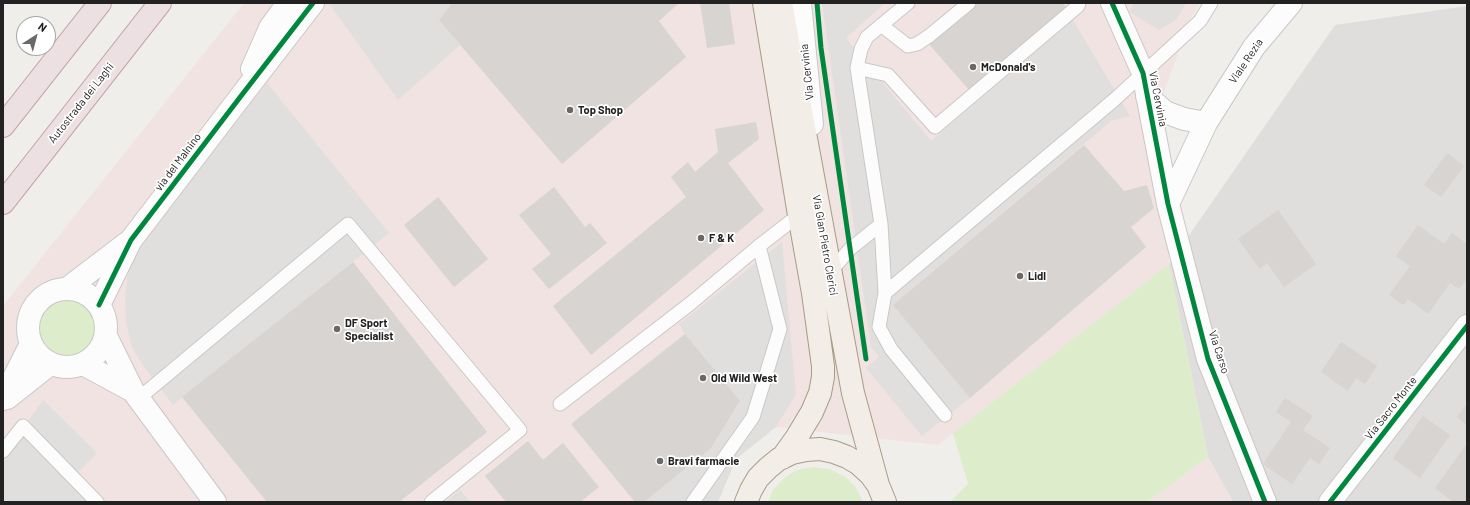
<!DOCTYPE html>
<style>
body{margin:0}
#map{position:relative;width:1470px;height:505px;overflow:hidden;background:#f0eeeb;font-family:Barlow,sans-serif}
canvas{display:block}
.frame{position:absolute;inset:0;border:4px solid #222;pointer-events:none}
.north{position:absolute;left:16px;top:16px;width:40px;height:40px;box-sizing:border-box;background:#fff;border:1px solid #a7a7a7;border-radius:50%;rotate:36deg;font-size:11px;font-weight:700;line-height:16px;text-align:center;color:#222}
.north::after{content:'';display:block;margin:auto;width:14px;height:18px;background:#6a6968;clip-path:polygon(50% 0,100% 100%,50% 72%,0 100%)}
</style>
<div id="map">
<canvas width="1470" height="505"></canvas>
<div class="frame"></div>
<div class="north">N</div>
</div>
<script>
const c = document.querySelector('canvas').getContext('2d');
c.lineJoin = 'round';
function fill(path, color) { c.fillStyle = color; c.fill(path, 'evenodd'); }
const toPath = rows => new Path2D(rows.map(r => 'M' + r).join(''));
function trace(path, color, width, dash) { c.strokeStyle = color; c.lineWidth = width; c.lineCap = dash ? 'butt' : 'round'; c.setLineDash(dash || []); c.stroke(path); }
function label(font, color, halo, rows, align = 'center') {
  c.font = font + ' Barlow,sans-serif'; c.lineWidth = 3.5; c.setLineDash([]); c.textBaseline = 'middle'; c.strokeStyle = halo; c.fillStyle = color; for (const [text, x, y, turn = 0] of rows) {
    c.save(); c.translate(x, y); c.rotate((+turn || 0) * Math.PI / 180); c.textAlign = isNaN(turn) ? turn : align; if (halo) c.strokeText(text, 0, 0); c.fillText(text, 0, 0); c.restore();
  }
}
const residential = toPath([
 [1467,6,1467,502,1233,502,1208,457,1169,264,1335,25]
]);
const commercial = toPath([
 [244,3,1200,3,1191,18,1163,95,1169,264,938,445,776,427,736,459,718,502,3,502,3,306],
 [1208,457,1233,502,1147,502]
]);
const grass = toPath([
 [1169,264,1208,457,1147,502,950,502,968,484,953,433],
 '38 326a29 29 0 1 1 58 0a29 29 0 1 1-58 0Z',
 [813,467,829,469,844,476,855,486,863,502,768,502,773,490,784,478,797,470]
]);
const parking = toPath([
 [329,3,452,3,439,20,460,45,398,100],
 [822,3,885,3,846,38,931,141,1073,20,1130,116,1111,121,893,305,970,398,922,436,866,368,879,357,871,347],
 [1134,3,1186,3,1176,20,1159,30,1129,12],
 [267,83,389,233,173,405,147,371,132,348,126,321,125,298,128,272,136,252,150,230],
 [782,242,796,394,776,427,736,459,718,502,644,502,711,448,740,402,685,334,679,324],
 [43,400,97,453,78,472,107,502,3,502,3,456],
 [460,490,470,502,445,502]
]);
const building = toPath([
 [452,3,679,3,659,21,686,57,562,164,439,20],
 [700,3,729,3,735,44,707,48],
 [975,3,1063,3,1066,7,969,90,928,43],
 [756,122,759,139,728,163,764,210,591,355,553,306,686,197,671,177,688,162,695,172,718,152,715,129],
 [1084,145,1124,191,1147,185,1154,208,1131,227,1146,247,970,398,893,305],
 [1447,153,1464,166,1441,197,1424,185],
 [554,187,585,227,590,223,607,243,549,289,532,269,551,254,519,215],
 [438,197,488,259,454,287,404,225],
 [1278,210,1316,264,1284,287,1267,263,1260,269,1238,239],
 [1418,225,1444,244,1452,233,1467,244,1467,278,1459,289,1450,283,1428,314,1408,299,1403,305,1389,295,1410,266,1396,256],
 [353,262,487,432,399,502,267,502,182,397],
 [685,334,740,401,711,448,644,502,635,502,571,424],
 [1341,342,1377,366,1365,384,1356,378,1348,391,1321,372],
 [1285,398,1313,416,1303,430,1330,448,1319,464,1310,458,1292,484,1263,464,1291,422,1276,412],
 [1467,404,1467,425,1457,417],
 [1423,416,1450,435,1420,478,1393,458],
 [528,441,543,460,563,443,599,487,580,502,506,502,485,476],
 [1466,445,1467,446,1467,502,1453,502,1435,488]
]);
const lane = toPath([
 [908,3,867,37,861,49,857,68,881,224,885,293,879,327,891,349,945,415],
 [881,25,908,46,917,44,929,36,969,3],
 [857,68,888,75,935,127,1078,6,1079,3],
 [830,272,850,249,881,224],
 [885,293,1114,100,1200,21,1211,3],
 [138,399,348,224,520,430,431,502],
 [560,404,691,303,759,246,799,215],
 [3,451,23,426,97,502],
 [693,502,753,417,780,329,759,246]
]);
const street = toPath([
 [800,3,812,124],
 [1112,3,1143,73,1168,204,1208,359,1265,502],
 [252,69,270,28,288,3],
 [1147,96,1165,112,1184,119,1206,123],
 [1168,204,1206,123,1254,47,1291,3],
 [68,288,127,243],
 '28 328a39 39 0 1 1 78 0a39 39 0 1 1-78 0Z',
 [99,305,131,240,241,96,313,3],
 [106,336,133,391,215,502],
 [83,364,133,391],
 [7,398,50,364],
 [3,399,31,344],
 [1330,502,1467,326]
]);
const primary = toPath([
 [764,3,799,215,813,293,823,366,823,377,820,393,812,412,797,437,782,458],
 [781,3,853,393,878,485],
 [746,502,751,490,758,478,768,468,779,459,792,453,806,450,820,449,834,452,847,457,859,464,870,474,878,485,885,502]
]);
const highway = toPath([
 [3,126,100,3],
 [3,203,160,3]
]);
const cycleway = toPath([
 [817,3,821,48,866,359],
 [1112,3,1143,73,1168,204,1208,359,1265,502],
 [99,305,131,240,241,96,313,3],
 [1330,502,1467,326]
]);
const markers = [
 [973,67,4,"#6a6968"],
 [570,110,4,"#6a6968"],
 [701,238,4,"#6a6968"],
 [1020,276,4,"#6a6968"],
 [337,329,4,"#6a6968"],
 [703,378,4,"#6a6968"],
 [660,461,4,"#6a6968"]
];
const streetNames = [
 ["Viale Rezia",1246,61,-56],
 ["Via Cervinia",807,72,-96],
 ["Via Cervinia",1158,99,79],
 ["Autostrada dei Laghi",81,103,-52],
 ["via del Malnino",178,162,-53],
 ["Via Gian Pietro Clerici",825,245,80],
 ["Via Carso",1219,352,72],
 ["Via Sacro Monte",1391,408,-52]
];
const poiNames = [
 ["McDonald's",981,67],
 ["Top Shop",578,110],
 ["F & K",709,238],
 ["Lidl",1028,276],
 ["DF Sport",345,323],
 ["Specialist",345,336],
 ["Old Wild West",711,378],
 ["Bravi farmacie",668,461]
];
fill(residential, '#dfdedc');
fill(commercial, '#f1e3e1');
fill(grass, '#ddeccb');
fill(parking, '#e0dfde');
fill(building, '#d7d4d2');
trace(lane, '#c9c8c7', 15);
trace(street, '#c9c8c7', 24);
trace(primary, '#a79c86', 24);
trace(highway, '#c5a2ac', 24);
trace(lane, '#fdfcfc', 13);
trace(street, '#fdfcfc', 22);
trace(primary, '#f3ede7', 22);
trace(highway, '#ece0e2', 22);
trace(cycleway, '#00873e', 5);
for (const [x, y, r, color] of markers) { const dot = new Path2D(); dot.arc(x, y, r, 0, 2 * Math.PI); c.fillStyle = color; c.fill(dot); trace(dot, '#fff', 1.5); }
label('11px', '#222', '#fff', streetNames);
label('bold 11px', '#222', '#fff', poiNames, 'left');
</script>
